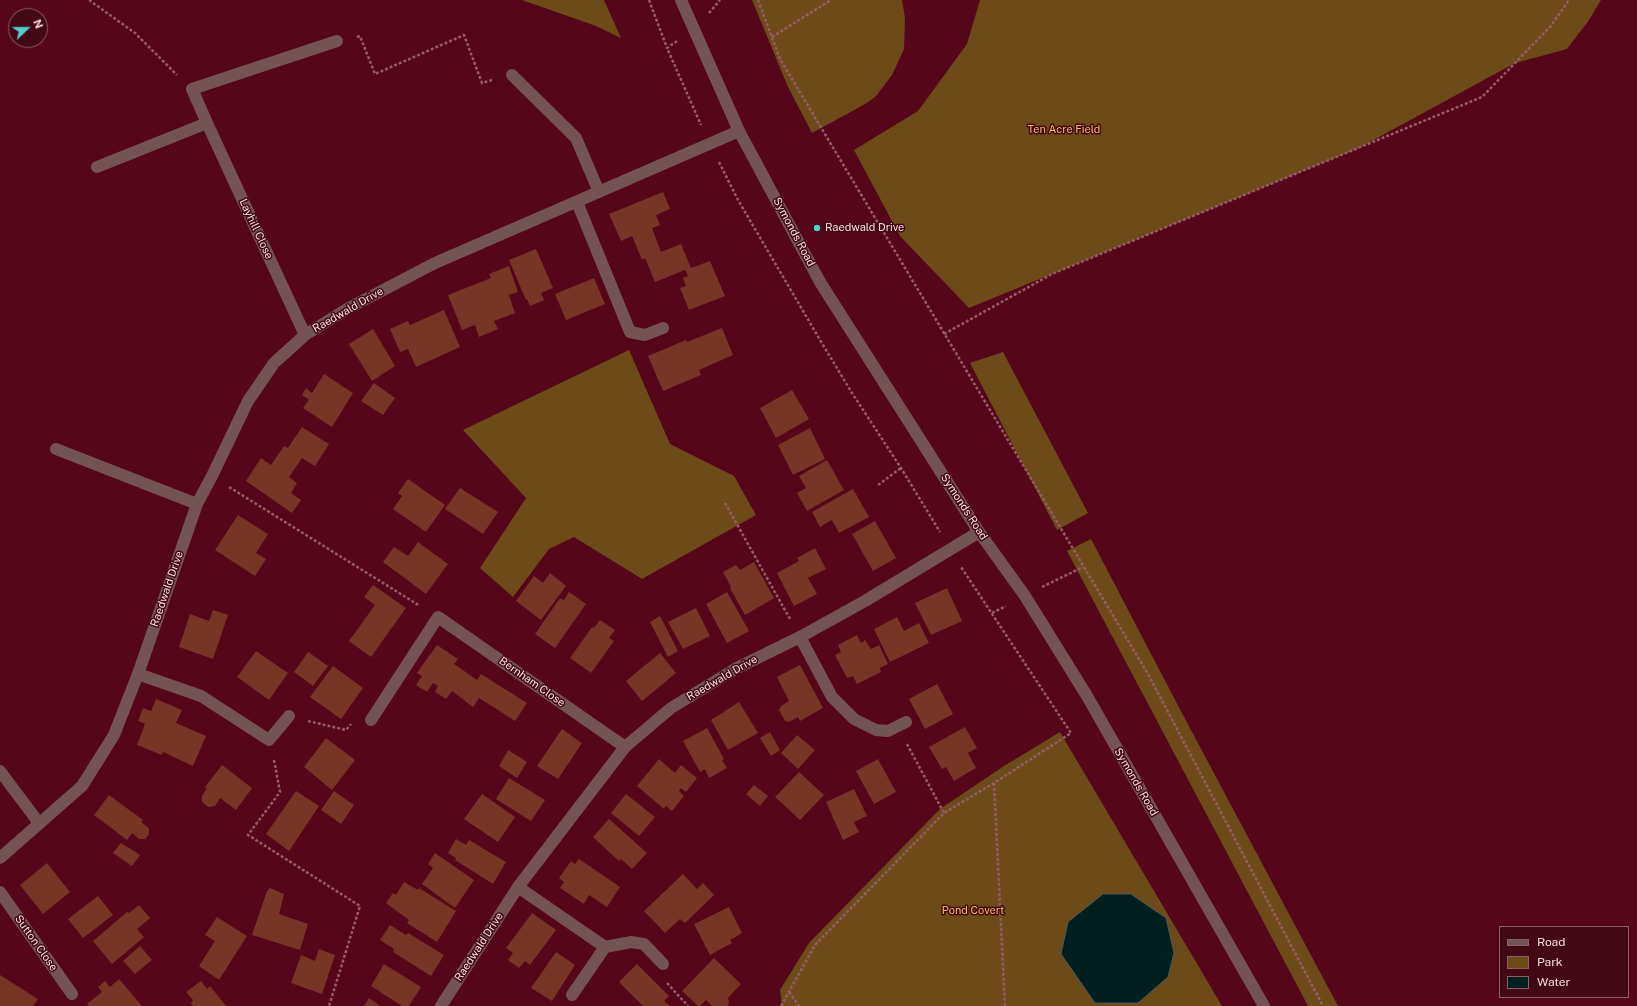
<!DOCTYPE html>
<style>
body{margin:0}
#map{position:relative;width:1637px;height:1006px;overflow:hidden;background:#55061a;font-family:"Public Sans",sans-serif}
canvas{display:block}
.legend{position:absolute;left:1499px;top:926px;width:130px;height:72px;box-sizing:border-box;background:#420814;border:1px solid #8c5e65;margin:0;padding:5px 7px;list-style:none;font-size:12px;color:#fbdedf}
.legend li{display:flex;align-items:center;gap:8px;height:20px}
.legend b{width:20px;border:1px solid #8c5e65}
.north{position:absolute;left:8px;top:8px;width:40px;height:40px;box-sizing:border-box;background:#420814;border:1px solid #8c5e65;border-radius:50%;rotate:68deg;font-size:11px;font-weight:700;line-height:16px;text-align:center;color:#fbdedf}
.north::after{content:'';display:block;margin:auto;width:14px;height:18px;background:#52cdcc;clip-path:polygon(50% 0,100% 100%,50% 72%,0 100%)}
</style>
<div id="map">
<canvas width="1637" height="1006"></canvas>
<ul class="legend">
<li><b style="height:5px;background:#745355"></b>Road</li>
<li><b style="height:11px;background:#6c4b18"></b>Park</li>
<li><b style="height:11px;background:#001f1f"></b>Water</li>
</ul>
<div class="north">N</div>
</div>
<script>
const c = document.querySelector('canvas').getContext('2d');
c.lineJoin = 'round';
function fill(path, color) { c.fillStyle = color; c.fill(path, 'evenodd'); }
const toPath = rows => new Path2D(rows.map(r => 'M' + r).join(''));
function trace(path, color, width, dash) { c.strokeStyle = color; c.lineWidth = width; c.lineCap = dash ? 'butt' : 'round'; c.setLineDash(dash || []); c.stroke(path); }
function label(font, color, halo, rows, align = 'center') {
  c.font = font + ' "Public Sans",sans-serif'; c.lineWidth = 3; c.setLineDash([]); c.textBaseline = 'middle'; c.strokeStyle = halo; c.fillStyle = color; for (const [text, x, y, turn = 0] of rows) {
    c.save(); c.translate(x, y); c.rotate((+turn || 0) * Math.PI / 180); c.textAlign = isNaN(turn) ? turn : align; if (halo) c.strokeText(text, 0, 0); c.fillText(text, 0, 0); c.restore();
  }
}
const green = toPath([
 [522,0,604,0,621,38,596,26],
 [752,0,902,0,905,18,904,49,892,75,876,96,867,103,812,133,788,87],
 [980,0,1601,0,1589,20,1567,49,1515,63,1359,148,969,308,900,236,854,150,918,111,967,44],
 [629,350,670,444,734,476,756,515,642,579,574,537,549,549,513,597,480,568,526,498,463,430],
 [1003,352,1088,513,1057,530,970,363],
 [1091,539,1183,715,1338,1006,1308,1006,1067,551],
 [1060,732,1222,1006,782,1006,780,990,809,943,940,809,1004,766]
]);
const water = toPath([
 [1103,894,1131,894,1166,918,1174,953,1168,977,1138,1003,1095,1003,1061,954,1068,922,1103,894]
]);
const building = toPath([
 [663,192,670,209,656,215,660,225,652,228,661,252,681,244,691,268,710,261,725,296,689,310,680,288,686,286,683,278,688,276,685,270,655,282,645,258,642,260,632,236,621,241,609,214],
 [536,249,553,288,541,293,544,300,530,306,527,299,526,300,509,260],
 [509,266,518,292,509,295,515,313,494,321,498,329,479,337,475,325,462,330,448,295,491,278,489,274],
 [594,278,605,304,566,320,555,294],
 [444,310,460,347,416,367,408,349,400,352,390,329,408,321,410,325],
 [722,328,733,355,699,370,701,375,663,391,648,356,686,340,687,342],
 [373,329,395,366,372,381,349,344],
 [324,374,353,393,332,427,303,408,309,400,302,395,306,388,312,393],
 [374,383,395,398,383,415,361,401],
 [792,390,809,419,776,438,760,408],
 [302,427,329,444,315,466,302,458,289,477,297,483,291,493,301,500,292,513,246,481,261,458,271,465,284,446,288,448],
 [810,428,825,459,793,475,778,445],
 [827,460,844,490,807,511,797,493,806,488,799,476],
 [408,479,445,505,426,532,393,509,402,496,398,493],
 [460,488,498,512,483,534,445,509],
 [853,489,869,517,839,533,832,520,820,527,812,512],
 [238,515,268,534,256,553,266,559,255,576,215,550],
 [875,521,896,558,873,571,852,534],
 [418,542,448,564,426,594,383,562,394,547,408,556],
 [815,548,826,569,808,578,817,594,794,606,777,573,799,561,797,558],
 [754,562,774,598,745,615,730,588,731,587,723,572,736,565,740,570],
 [550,573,566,586,541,620,516,601,534,576,543,583],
 [373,585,406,608,371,657,349,641,375,605,364,597],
 [947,588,962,621,931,635,915,603],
 [569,592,586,604,555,648,535,634,560,598,564,600],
 [727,592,749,631,727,643,706,604],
 [696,608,710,636,683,649,668,622],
 [213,610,228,615,213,659,179,647,190,614,209,621],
 [660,616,678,651,668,657,650,622],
 [897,617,904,631,919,623,929,643,890,662,874,629],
 [600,620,615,630,609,638,614,641,591,673,570,658,592,627,594,628],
 [857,635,861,643,865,640,871,649,879,645,888,664,880,668,881,672,857,684,853,676,847,678,835,655,841,652,838,645],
 [437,645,458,659,454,664,477,680,481,674,527,703,515,721,479,698,473,707,452,691,446,699,435,692,438,686,433,683,427,692,416,685,422,676,417,673],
 [256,651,288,673,269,700,237,677],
 [308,652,328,666,313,686,294,672],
 [660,653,676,673,642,701,626,681],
 [800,665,823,708,800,721,798,717,789,722,785,721,779,710,781,706,789,701,777,677],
 [333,666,363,688,341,719,310,697],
 [937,684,953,714,925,729,909,699],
 [156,699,182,710,176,723,206,736,193,766,163,752,162,755,137,745,145,724,138,721,143,708,151,711],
 [739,702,758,733,728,750,711,720],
 [965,727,977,748,968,753,976,768,954,781,946,767,942,769,929,747],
 [707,728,724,759,722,760,727,768,709,778,705,769,700,772,683,741],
 [562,729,582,743,558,779,537,766],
 [770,732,780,750,771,756,760,738],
 [797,735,815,750,798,769,781,753],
 [326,738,355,760,332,790,304,767],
 [508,750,527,762,517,778,499,766],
 [659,759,675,773,681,765,697,778,686,792,681,788,679,791,684,796,672,811,666,806,664,809,637,786],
 [878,759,896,792,874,804,856,771],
 [222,765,252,788,236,810,220,798,215,806,208,807,202,802,202,796,207,788,205,787],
 [799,772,824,795,800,820,775,797],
 [509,778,545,800,531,821,496,799],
 [754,785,768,796,760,806,746,794],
 [854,789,867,816,854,822,859,832,843,840,826,802],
 [296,791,319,806,289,851,266,834],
 [334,791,354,805,341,824,321,810],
 [482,794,515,817,498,842,464,819],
 [626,794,655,817,639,836,611,813],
 [109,795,143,820,141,822,149,828,149,834,145,839,139,839,132,833,127,840,94,815],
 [609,819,647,853,632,869,621,859,619,861,593,837],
 [456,839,466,845,469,840,506,862,493,884,455,860,456,858,448,853],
 [121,843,140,855,132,866,113,853],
 [435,853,474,880,455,908,422,884,433,868,428,864],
 [579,859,620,887,607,907,589,895,584,904,560,888,564,882,559,878,571,861,575,864],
 [47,863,70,892,43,914,20,885],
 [683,874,697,889,703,883,714,895,685,923,680,919,665,933,644,911],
 [404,882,418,890,419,888,456,911,437,942,407,923,409,920,386,903,393,893,396,895],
 [270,888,284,894,279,914,308,924,300,950,252,935,267,891],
 [98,896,113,915,83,938,68,919],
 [139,905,150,918,137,929,144,937,112,964,93,941,127,912,129,913],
 [729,907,742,933,730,940,732,943,710,955,694,924],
 [532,913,556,930,530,965,525,961,519,968,508,960,513,953,506,948],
 [217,917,247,936,219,980,199,966,215,941,205,935],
 [390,925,406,935,408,933,444,955,431,976,393,952,394,949,380,940],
 [140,946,152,960,135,974,123,961],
 [319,949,335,955,322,994,291,983,301,955,315,961],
 [556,952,575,965,552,1001,531,988],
 [714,958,741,984,728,998,729,1002,728,1006,712,1006,706,1000,700,1006,698,1006,682,991],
 [384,964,421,987,409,1006,402,1006,371,986],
 [637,964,669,996,664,1001,670,1006,643,1006,619,982],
 [0,975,38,999,33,1006,0,1006],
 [119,979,142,1006,89,1006,87,1004,102,992,98,987,105,981,110,987],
 [201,981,207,989,210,986,226,1006,193,1006,191,1003,193,1000,186,992],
 [369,998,380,1006,364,1006]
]);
const path = toPath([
 [89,0,135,33,177,75],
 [649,0,667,48],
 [758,0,780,59,1148,674,1323,1006],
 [709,13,720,0],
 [357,37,360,36,375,74,464,35,482,83,492,80],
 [772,37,831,0],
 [677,41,667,48,701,125],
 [719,162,738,200,823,345,852,393,901,468,940,532],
 [944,334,1052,274,1482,97,1550,27,1569,0],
 [878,485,901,468],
 [229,487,420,606],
 [725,503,790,619],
 [1042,587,1083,567],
 [992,613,1006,606],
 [308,721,346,730,351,724],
 [907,744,944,813],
 [274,760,280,792,248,835,360,906,329,1006],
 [994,783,1005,1006],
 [667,983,688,1006],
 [789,992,799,1006],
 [781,1006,815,945,944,813,994,783,1071,733,961,567]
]);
const minor = toPath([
 [681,0,739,131,820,282,979,532,1025,596,1087,696,1264,1006],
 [512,75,576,138,599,192],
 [207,123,305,335],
 [97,167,207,123,192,89,337,41],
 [577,202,630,332,645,335,663,328],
 [56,449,197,504],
 [800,637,832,697,854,719,876,730,888,731,906,722],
 [138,674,201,696,269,740,289,716],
 [371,720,438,617,625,747],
 [0,771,39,823],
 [0,858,82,786,114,735,138,674,197,504,212,476,248,401,274,363,305,335,347,309,435,263,739,131],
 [518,887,605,947,631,942,644,944,663,964],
 [0,892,72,994],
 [572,995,605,947],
 [441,1006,518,887,625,747,671,708,735,669,800,637,865,601,979,532]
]);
const markers = [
 [817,228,4,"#52cdcc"]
];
const parkNames = [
 ["Ten Acre Field",1064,130],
 ["Pond Covert",973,911]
];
const poiNames = [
 ["Raedwald Drive",825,228]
];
const streetNames = [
 ["Layhill Close",256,229,65],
 ["Symonds Road",794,232,62],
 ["Raedwald Drive",348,310,-30],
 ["Symonds Road",964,507,57],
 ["Raedwald Drive",167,589,-71],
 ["Raedwald Drive",722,678,-30],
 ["Bernham Close",532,682,35],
 ["Symonds Road",1136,782,60],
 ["Sutton Close",36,943,55],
 ["Raedwald Drive",479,947,-57]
];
fill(green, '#6c4b18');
fill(water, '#001f1f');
trace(water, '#4b5859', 1);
fill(building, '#773525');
trace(path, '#965b68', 2.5, [3, 2]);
trace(minor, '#745355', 12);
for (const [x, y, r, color] of markers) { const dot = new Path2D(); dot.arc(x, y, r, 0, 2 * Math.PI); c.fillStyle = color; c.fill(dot); trace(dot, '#420814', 1.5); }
label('11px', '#f7ba61', '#420814', parkNames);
label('11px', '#fbdedf', '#420814', poiNames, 'left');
label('11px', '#fbdedf', '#420814', streetNames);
</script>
